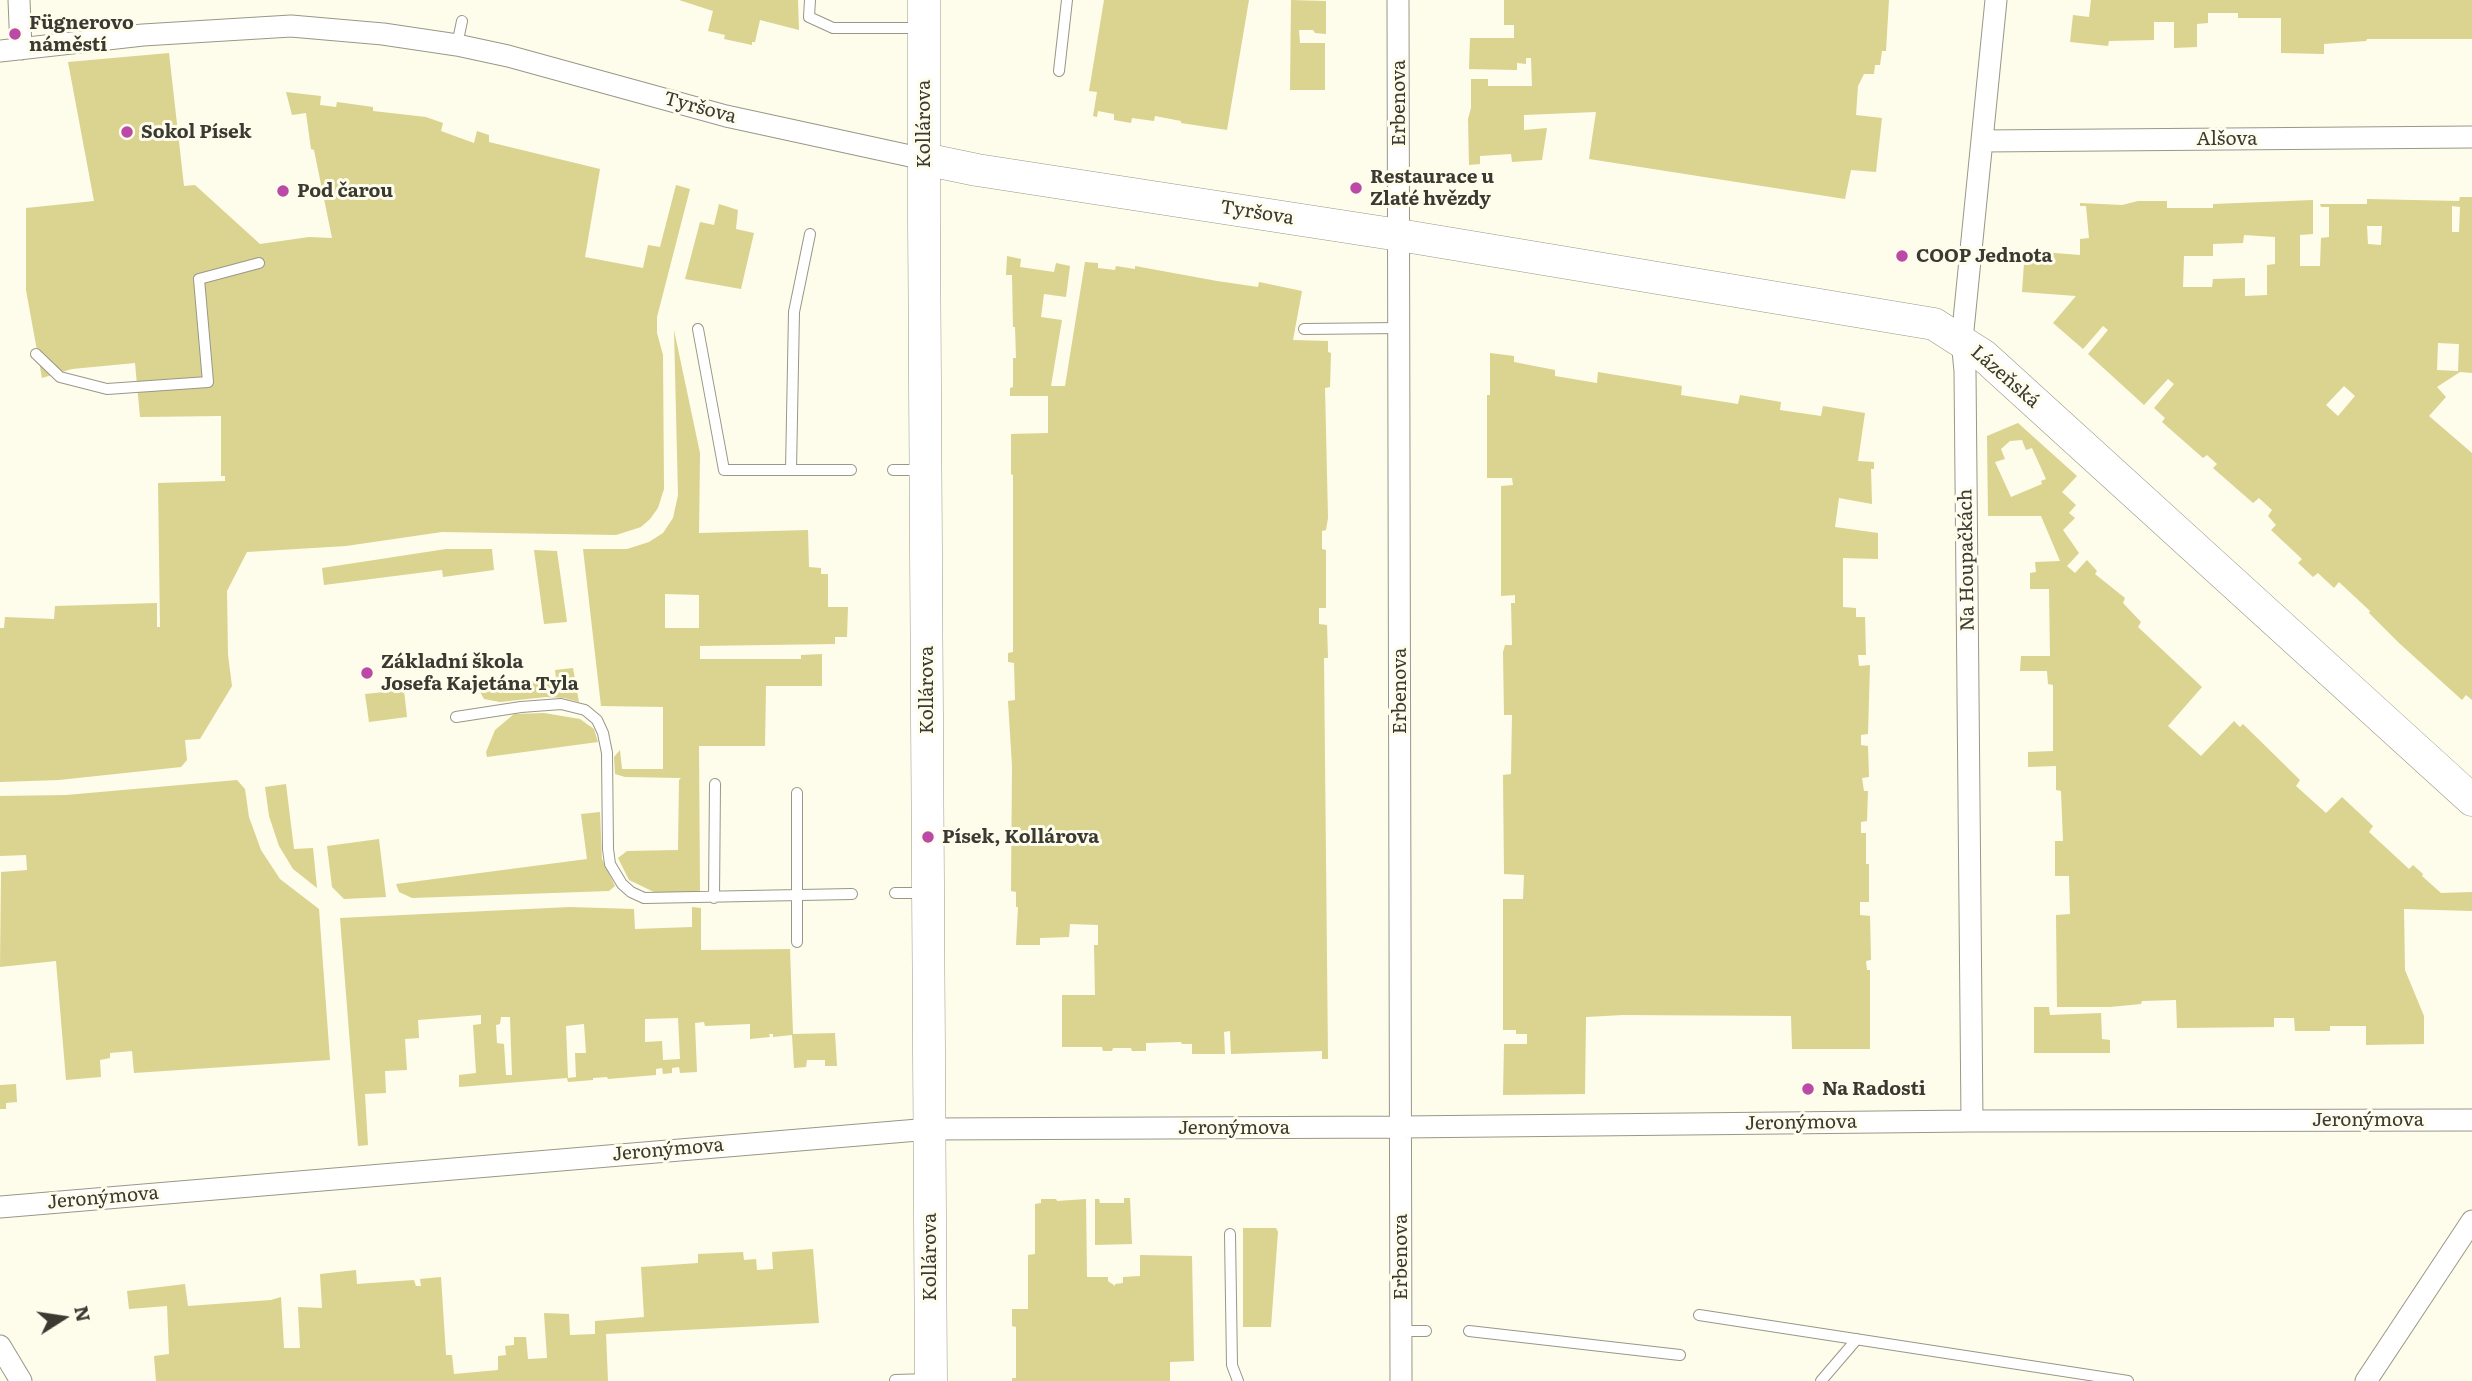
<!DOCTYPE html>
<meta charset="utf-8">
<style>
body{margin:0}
#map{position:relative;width:2472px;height:1381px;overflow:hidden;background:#fefceb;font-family:Literata,serif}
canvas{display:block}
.north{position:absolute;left:28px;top:1283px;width:70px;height:70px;-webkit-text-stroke:5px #fefceb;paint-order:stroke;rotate:78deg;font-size:19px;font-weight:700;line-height:28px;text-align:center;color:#3a3932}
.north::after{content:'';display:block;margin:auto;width:24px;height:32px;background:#3a3932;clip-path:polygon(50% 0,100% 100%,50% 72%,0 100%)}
</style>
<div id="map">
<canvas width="2472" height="1381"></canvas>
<div class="north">N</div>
</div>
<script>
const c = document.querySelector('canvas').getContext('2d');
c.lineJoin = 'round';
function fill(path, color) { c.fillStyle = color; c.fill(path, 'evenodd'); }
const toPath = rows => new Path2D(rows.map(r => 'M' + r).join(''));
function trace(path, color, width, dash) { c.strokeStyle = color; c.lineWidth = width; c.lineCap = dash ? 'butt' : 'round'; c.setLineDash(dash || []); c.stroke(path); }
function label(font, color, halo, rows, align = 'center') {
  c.font = font + ' Literata,serif'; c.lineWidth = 6; c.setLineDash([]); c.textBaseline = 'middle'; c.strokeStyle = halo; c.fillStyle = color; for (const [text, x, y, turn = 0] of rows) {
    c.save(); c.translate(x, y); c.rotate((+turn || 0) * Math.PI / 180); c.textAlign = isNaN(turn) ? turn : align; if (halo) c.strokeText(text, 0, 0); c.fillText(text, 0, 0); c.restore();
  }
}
const green = toPath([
 [679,0,798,0,799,30,760,20,755,42,752,42,752,45,724,39,725,35,708,31,713,11],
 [1104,0,1249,0,1227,130,1181,123,1181,121,1155,116,1154,121,1132,118,1131,123,1114,120,1114,114,1098,111,1097,117,1093,116,1097,92,1089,91],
 [1291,0,1326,1,1326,34,1315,33,1313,30,1299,30,1300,43,1325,43,1325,90,1290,90],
 [1504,0,1889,0,1886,51,1882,51,1880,65,1875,65,1874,74,1864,74,1858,86,1856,115,1882,118,1876,172,1851,170,1845,199,1589,159,1596,112,1524,115,1524,130,1547,128,1542,160,1512,162,1511,154,1480,156,1480,164,1469,165,1468,119,1471,108,1471,79,1488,79,1488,86,1532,86,1531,58,1526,58,1526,64,1517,63,1517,70,1469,69,1470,38,1514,38,1514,25,1504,25],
 [2091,0,2472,0,2472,39,2367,39,2366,41,2324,44,2324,54,2281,53,2281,18,2238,18,2238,13,2208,13,2208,23,2197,24,2197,47,2174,48,2174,22,2154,22,2154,40,2109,41,2108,46,2070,42,2073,15,2089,17],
 [169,53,184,186,195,185,260,244,309,237,332,238,314,150,311,149,306,113,292,115,286,92,321,96,320,105,336,107,337,102,373,107,373,111,426,117,443,123,441,131,474,143,477,131,489,135,489,142,600,169,585,257,643,268,648,245,660,247,676,185,690,189,657,317,657,333,663,355,664,489,658,508,650,519,641,527,616,535,442,532,346,546,247,552,227,591,228,655,232,686,200,739,185,740,187,760,181,767,59,780,0,782,0,628,4,628,5,617,54,619,55,606,157,603,157,627,160,627,158,483,225,481,225,476,221,476,221,416,140,417,135,363,72,369,42,378,26,290,26,208,94,201,68,62],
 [2460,197,2472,197,2472,373,2460,372,2437,387,2446,397,2429,416,2472,453,2472,700,2466,695,2462,700,2399,643,2369,613,2370,611,2339,582,2334,588,2318,573,2313,577,2298,563,2302,559,2271,530,2276,525,2268,516,2272,510,2259,498,2253,503,2213,468,2217,464,2207,455,2203,458,2162,422,2165,418,2154,408,2174,384,2168,379,2144,405,2088,354,2108,330,2103,326,2083,349,2053,323,2076,296,2022,292,2024,263,2029,263,2030,251,2080,255,2080,239,2089,238,2086,206,2080,206,2080,203,2122,205,2138,201,2167,201,2167,208,2213,208,2213,204,2313,200,2313,234,2300,235,2300,266,2320,266,2321,238,2329,237,2329,207,2321,207,2320,204,2367,204,2367,199,2459,201],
 [2452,206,2460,207,2459,232,2452,232],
 [2367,226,2382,226,2381,245,2368,244],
 [2244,235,2275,237,2275,264,2267,265,2267,295,2245,296,2245,278,2213,279,2212,287,2183,287,2184,256,2213,256,2213,244,2243,243],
 [2438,343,2459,344,2458,371,2437,370],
 [2344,386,2355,396,2338,416,2326,405],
 [719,204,738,210,736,229,754,233,741,289,685,279,700,222,714,225],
 [1007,256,1021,259,1020,267,1054,272,1056,263,1070,266,1066,297,1044,294,1041,317,1062,320,1051,386,1065,386,1085,262,1098,263,1098,268,1115,270,1116,266,1135,269,1135,266,1217,281,1258,287,1259,282,1302,291,1293,340,1328,341,1328,352,1331,353,1330,387,1325,388,1328,518,1326,530,1322,531,1322,549,1326,550,1326,608,1319,608,1319,624,1327,625,1328,658,1324,658,1328,1059,1322,1059,1322,1051,1231,1054,1230,1031,1224,1032,1225,1054,1192,1054,1192,1044,1182,1044,1181,1042,1146,1043,1146,1051,1132,1051,1131,1048,1113,1048,1112,1051,1103,1051,1102,1047,1062,1047,1062,995,1095,995,1094,945,1098,945,1098,925,1070,924,1069,937,1040,938,1040,945,1016,945,1018,907,1016,907,1016,892,1011,891,1012,766,1008,701,1015,700,1014,663,1008,662,1008,653,1013,652,1013,475,1011,474,1011,434,1048,433,1048,396,1010,396,1010,388,1013,387,1013,358,1016,358,1015,327,1013,327,1012,275,1006,275],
 [674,330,700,453,699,533,808,530,809,567,821,568,821,574,828,574,828,607,848,607,847,637,835,637,835,644,700,646,700,659,801,659,801,655,822,654,822,686,766,686,765,746,699,746,700,892,656,893,629,880,618,858,627,851,678,850,679,780,681,778,625,777,615,774,614,757,620,750,622,769,663,769,663,707,601,706,583,549,627,549,649,542,663,533,673,518,678,495],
 [665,594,699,595,699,628,665,628],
 [1490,353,1514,356,1514,362,1555,370,1555,376,1597,383,1598,372,1682,386,1681,395,1738,404,1740,395,1781,402,1780,410,1821,416,1823,406,1865,413,1858,461,1874,462,1874,469,1871,469,1872,504,1839,498,1835,527,1878,533,1878,559,1843,558,1843,607,1856,608,1856,617,1865,617,1866,655,1858,655,1859,666,1870,665,1868,734,1861,735,1861,745,1868,746,1869,777,1862,778,1864,791,1868,791,1867,821,1861,822,1861,833,1866,833,1866,864,1869,864,1869,902,1860,902,1860,915,1870,916,1871,960,1866,961,1867,970,1870,970,1870,1049,1792,1049,1791,1016,1623,1015,1586,1017,1585,1094,1503,1095,1504,1044,1527,1044,1527,1034,1516,1034,1516,1030,1503,1030,1503,899,1523,899,1524,875,1504,874,1503,775,1511,774,1512,715,1504,715,1503,652,1505,645,1512,645,1511,603,1515,603,1515,595,1501,596,1501,486,1513,485,1512,478,1487,478,1487,395,1490,395],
 [2018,423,2077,476,2062,492,2076,505,2069,513,2075,518,2063,530,2079,553,2067,566,2075,573,2087,560,2097,571,2095,574,2125,598,2123,603,2141,622,2138,627,2202,687,2168,726,2201,756,2234,721,2240,727,2243,724,2300,780,2296,786,2326,813,2342,797,2373,826,2369,832,2409,869,2413,865,2423,874,2422,876,2441,893,2472,892,2472,911,2404,909,2405,970,2424,1016,2424,1044,2366,1045,2366,1026,2330,1026,2330,1031,2295,1031,2294,1018,2274,1018,2274,1027,2177,1028,2176,1000,2142,1001,2141,1004,2110,1007,2057,1007,2056,915,2070,914,2069,876,2055,876,2055,841,2063,841,2061,791,2056,790,2056,766,2028,767,2028,752,2053,751,2053,685,2048,684,2047,671,2020,671,2021,656,2050,656,2049,589,2030,589,2030,573,2036,572,2035,562,2060,561,2041,516,1988,516,1987,436],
 [2022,440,2026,450,2032,448,2046,479,2041,481,2042,484,2011,497,1995,462,2005,459,2001,449,2010,441],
 [446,549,492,549,494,570,443,577,442,570,324,585,322,568],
 [534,550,557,551,567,622,544,624],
 [573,668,579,702,564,698,546,697,500,702,484,699,478,688,556,678,555,670],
 [404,690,407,717,369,722,365,694],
 [544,713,580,719,594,729,598,742,487,757,486,752,495,730,514,714],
 [237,780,245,789,249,817,261,850,280,879,319,909,330,1060,134,1073,132,1051,110,1053,110,1058,100,1060,101,1077,66,1080,56,961,0,967,1,872,27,870,26,855,0,856,0,796,66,795],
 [286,784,294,849,313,848,317,888,293,869,279,846,269,816,265,787],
 [600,812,602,859,615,886,609,891,412,898,399,892,396,884,587,859,581,814],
 [379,839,386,897,344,899,332,887,327,846],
 [570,907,634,909,635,929,692,927,692,907,701,908,701,950,790,949,793,1034,835,1033,837,1066,825,1066,825,1060,807,1060,806,1067,794,1068,792,1035,773,1037,773,1034,769,1034,770,1037,750,1039,750,1024,705,1026,704,1022,695,1023,697,1072,680,1073,679,1067,672,1068,672,1073,663,1074,662,1068,656,1069,656,1075,608,1079,607,1077,593,1078,593,1080,568,1082,567,1078,459,1087,459,1075,476,1073,473,1025,481,1024,481,1015,418,1020,419,1038,405,1039,407,1070,385,1071,386,1093,365,1094,368,1145,358,1146,340,918],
 [501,1017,510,1017,512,1075,506,1075,504,1044,497,1043,496,1025,500,1024],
 [678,1018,680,1059,663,1060,662,1041,645,1042,645,1019],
 [584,1024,586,1053,575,1053,576,1077,568,1078,566,1026],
 [2034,1007,2049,1007,2050,1015,2101,1013,2102,1039,2110,1040,2110,1053,2034,1053],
 [16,1084,17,1102,6,1103,6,1109,0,1109,0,1085],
 [1124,1198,1130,1198,1132,1244,1095,1245,1095,1199,1099,1199,1100,1203,1124,1203],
 [1041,1199,1056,1199,1057,1201,1086,1199,1087,1277,1108,1277,1108,1281,1115,1286,1115,1284,1123,1283,1123,1277,1140,1276,1140,1255,1192,1256,1194,1361,1170,1362,1170,1381,1012,1381,1012,1378,1016,1378,1016,1327,1012,1326,1012,1309,1028,1309,1028,1255,1035,1254,1035,1204,1041,1203],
 [1243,1228,1276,1228,1278,1232,1271,1327,1243,1327],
 [813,1249,819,1323,606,1334,608,1381,156,1381,154,1356,169,1354,167,1306,129,1309,127,1291,185,1284,188,1306,271,1300,281,1297,284,1348,300,1348,298,1307,322,1308,320,1274,356,1270,357,1284,414,1280,416,1286,421,1286,420,1279,441,1277,446,1355,452,1355,454,1374,498,1370,498,1356,506,1355,505,1346,514,1345,514,1337,526,1337,528,1359,547,1358,544,1313,569,1314,570,1335,595,1334,595,1321,644,1317,641,1267,698,1263,698,1254,743,1252,744,1260,756,1259,757,1270,773,1269,772,1252]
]);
const lane = toPath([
 [810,0,809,17,833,28,921,28],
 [457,45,462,21],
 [1059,71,1067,0],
 [698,329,724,470,851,470],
 [1304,329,1399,328],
 [36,354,60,377,107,389,208,382,199,279,259,263],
 [791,470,794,312,810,234],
 [893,470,922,470],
 [456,717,521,707,561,704,585,710,597,720,603,733,607,753,608,849,610,864,622,884,631,892,644,898,852,894],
 [797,793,797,942],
 [895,893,926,893],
 [714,898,715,784],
 [1230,1234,1232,1365,1238,1381],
 [1699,1315,2128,1381],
 [1401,1331,1426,1331],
 [1469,1331,1680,1355],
 [895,1380,928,1379],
 [1821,1381,1857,1339]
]);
const street = toPath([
 [19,0,21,49],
 [1398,0,1401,1381],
 [0,51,143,35,291,26,383,34,457,45,508,56,726,116,924,159],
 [1983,141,2472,137],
 [1972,1121,1965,371,1962,340,1996,0],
 [0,1207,930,1129,1401,1127,1972,1121,2472,1120],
 [0,1346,21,1381],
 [2366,1381,2472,1221]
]);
const secondary = toPath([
 [924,0,924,218,931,1381],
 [924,159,977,170,1399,235,1934,324,1984,356,2472,800]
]);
const markers = [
 [15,34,7,"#bb4aa6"],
 [127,132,7,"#bb4aa6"],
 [1356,188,7,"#bb4aa6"],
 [283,191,7,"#bb4aa6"],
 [1902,256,7,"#bb4aa6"],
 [367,673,7,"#bb4aa6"],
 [928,837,7,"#bb4aa6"],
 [1808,1089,7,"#bb4aa6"]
];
const poiNames = [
 ["Fügnerovo",29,23],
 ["náměstí",29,45],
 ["Sokol Písek",141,132],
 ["Restaurace u",1370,177],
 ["Zlaté hvězdy",1370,199],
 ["Pod čarou",297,191],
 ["COOP Jednota",1916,256],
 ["Základní škola",381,662],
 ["Josefa Kajetána Tyla",381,684],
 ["Písek, Kollárova",942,837],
 ["Na Radosti",1822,1089]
];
const streetNames = [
 ["Erbenova",1399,103,-90],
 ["Tyršova",700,108,15],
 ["Kollárova",924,124,-90],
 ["Alšova",2227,139],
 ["Tyršova",1257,213,9],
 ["Lázeňská",2005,377,41],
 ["Na Houpačkách",1967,560,-91],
 ["Kollárova",927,690,-90],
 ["Erbenova",1400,691,-90],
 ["Jeronýmova",2368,1120],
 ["Jeronýmova",1801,1123,-1],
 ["Jeronýmova",1234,1128],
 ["Jeronýmova",668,1150,-5],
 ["Jeronýmova",103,1198,-5],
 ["Kollárova",930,1257,-90],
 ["Erbenova",1401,1257,-90]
];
fill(green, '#dbd390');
trace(lane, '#999787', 12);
trace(street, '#999787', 23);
trace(secondary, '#999787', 33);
trace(lane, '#fff', 10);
trace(street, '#fff', 21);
trace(secondary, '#fff', 32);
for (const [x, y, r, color] of markers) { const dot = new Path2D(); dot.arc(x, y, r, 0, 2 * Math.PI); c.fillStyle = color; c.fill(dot); trace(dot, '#fefceb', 2.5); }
label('bold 19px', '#3a3932', '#fefceb', poiNames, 'left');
label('19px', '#3a3932', '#fefceb', streetNames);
</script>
